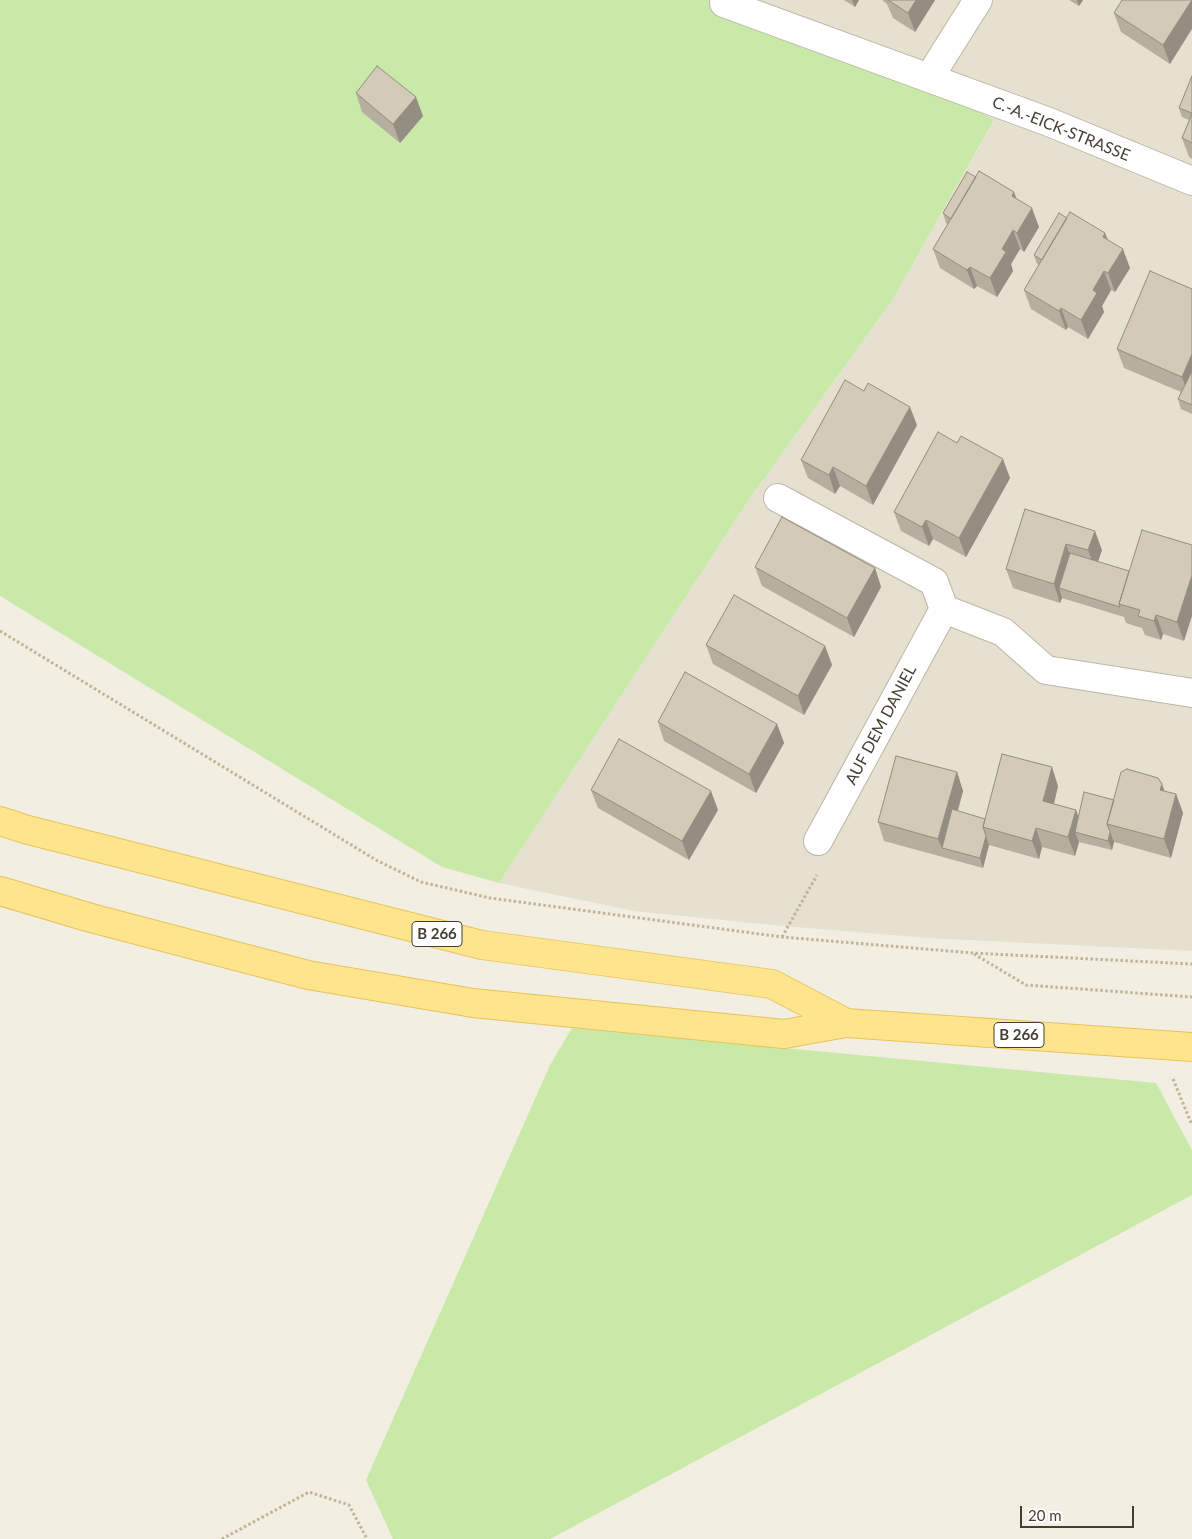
<!DOCTYPE html>
<style>
body{margin:0}
#map{position:relative;width:1192px;height:1539px;overflow:hidden;background:#f2eee2;font-family:Lato,sans-serif}
canvas{display:block}
.scale{position:absolute;left:1020px;top:1506px;width:114px;height:22px;box-sizing:border-box;border:2px solid #443e33;border-top:0;padding-left:6px;font-size:15px;line-height:18px;white-space:nowrap;color:#443e33;-webkit-text-stroke:4px #fff;paint-order:stroke}
</style>
<div id="map">
<canvas width="1192" height="1539"></canvas>
<div class="scale">20 m</div>
</div>
<script>
const c = document.querySelector('canvas').getContext('2d');
c.lineJoin = 'round';
function fill(path, color) { c.fillStyle = color; c.fill(path, 'evenodd'); }
const toPath = rows => new Path2D(rows.map(r => 'M' + r).join(''));
function trace(path, color, width, dash) { c.strokeStyle = color; c.lineWidth = width; c.lineCap = dash ? 'butt' : 'round'; c.setLineDash(dash || []); c.stroke(path); }
function label(font, color, halo, rows, align = 'center') {
  c.font = font + ' Lato,sans-serif'; c.lineWidth = 4; c.setLineDash([]); c.textBaseline = 'middle'; c.strokeStyle = halo; c.fillStyle = color; for (const [text, x, y, turn = 0] of rows) {
    c.save(); c.translate(x, y); c.rotate((+turn || 0) * Math.PI / 180); c.textAlign = isNaN(turn) ? turn : align; if (halo) c.strokeText(text, 0, 0); c.fillText(text, 0, 0); c.restore();
  }
}
const residential = toPath([
 [730,0,1192,0,1192,951,928,938,783,926,634,911,499,883,748,501,893,299,994,121,954,98,803,47,730,15]
]);
const green = toPath([
 [0,0,730,0,730,15,803,47,954,98,994,120,893,299,748,501,499,883,442,867,0,596],
 [572,1028,1156,1083,1192,1150,1192,1195,550,1539,393,1539,366,1480,550,1065]
]);
const path = toPath([
 [0,631,376,860,421,882,490,898,782,937,973,953,1192,964],
 [782,937,817,875],
 [974,954,1026,985,1192,997],
 [1173,1079,1192,1125],
 [222,1539,309,1492,349,1505,367,1539]
]);
const minor = toPath([
 [724,3,1049,122,1192,181],
 [929,78,978,0],
 [778,498,934,582,944,609],
 [818,841,944,609,1003,632,1046,670,1192,693]
]);
const major = toPath([
 [0,821,28,830,482,945,772,984,846,1023],
 [0,891,91,918,308,975,473,1003,784,1034,846,1023,1192,1047]
]);
const wall = toPath([
 [844,0,859,0,855,7],
 [882,0,935,0,915,32,893,18,887,4],
 [1069,0,1083,0,1079,6],
 [1192,0,1170,64,1121,32,1114,13],
 [1192,76,1192,159,1189,157,1182,138,1189,120,1182,117,1179,108],
 [356,93,423,116,400,143,362,112],
 [976,177,1014,192,1016,199,1039,227,1024,252,1020,249,1011,264,1013,271,997,297,977,286,974,289,940,268,933,249,948,224,946,223,943,213],
 [1067,218,1105,233,1108,240,1130,268,1115,292,1111,290,1102,306,1104,312,1088,339,1068,327,1066,330,1031,309,1024,290,1039,265,1037,264,1034,255],
 [1192,289,1192,414,1181,409,1178,399,1181,392,1124,368,1117,349],
 [917,425,873,505,840,486,835,494,808,478,801,460],
 [1010,478,966,557,933,539,929,546,901,531,894,512],
 [1025,509,1102,550,1098,562,1129,571,1192,545,1184,641,1163,634,1161,640,1145,635,1142,628,1126,623,1124,617,1062,598,1060,603,1013,588,1006,569],
 [755,567,875,568,881,587,854,637,762,586],
 [706,645,825,646,832,665,804,715,713,664],
 [658,722,777,724,784,743,756,793,664,741],
 [957,772,963,791,958,811,985,819,1058,786,1054,804,1079,818,1114,800,1164,791,1176,794,1183,813,1171,858,1114,842,1112,850,1079,842,1075,856,1042,847,1039,859,989,845,983,868,884,841,878,822],
 [591,790,718,810,689,860,598,808]
]);
const shadedWall = toPath([
 [852,0,859,0,855,7],
 [916,0,935,0,915,32,908,13],
 [1077,0,1083,0,1079,6],
 [1192,0,1192,29,1170,64,1163,45],
 [416,97,423,116,400,143,393,124],
 [1014,192,1021,211,1012,196],
 [1032,208,1039,227,1024,252,1017,233],
 [1013,230,1020,249,1011,264,1013,271,997,297,990,278,1002,249],
 [1105,233,1112,252,1103,237],
 [1123,249,1130,268,1115,292,1108,273],
 [970,267,977,286,974,289,967,270],
 [1104,271,1111,290,1102,306,1104,312,1088,339,1081,320,1093,290],
 [1061,308,1068,327,1066,330,1059,311],
 [1192,354,1192,389,1189,396,1182,377],
 [910,407,917,425,873,505,866,486],
 [1003,459,1010,478,966,557,959,538],
 [833,467,840,486,835,494,829,475],
 [926,520,933,539,929,546,922,527],
 [1095,531,1102,550,1095,569,1088,550],
 [1066,544,1073,563,1059,588,1062,598,1060,603,1054,584],
 [875,568,881,587,854,637,847,618],
 [1192,575,1192,616,1184,641,1177,622],
 [1156,615,1163,634,1161,640,1154,621],
 [825,646,832,665,804,715,798,696],
 [777,724,784,743,756,793,749,774],
 [1052,767,1058,786,1050,820,1043,801],
 [957,772,963,791,947,849,942,848,938,839],
 [1162,784,1169,803,1160,790],
 [711,791,718,810,689,860,682,841],
 [1176,794,1183,813,1171,858,1164,839],
 [1076,810,1083,829,1075,832,1079,842,1075,856,1068,837],
 [1036,828,1042,847,1039,859,1032,841],
 [1110,832,1114,842,1112,850,1108,841],
 [986,836,989,845,983,868,980,858]
]);
const building = toPath([
 [888,0,916,0,908,13,888,0],
 [1122,0,1192,0,1163,45,1114,13,1122,0],
 [377,66,416,97,393,124,356,93,377,66],
 [1192,76,1192,113,1179,108,1192,76],
 [1192,114,1192,143,1182,138,1192,114],
 [979,171,1014,192,1012,196,1032,208,1017,233,1013,230,1002,249,1006,252,990,278,970,267,967,270,933,249,979,171],
 [967,172,976,177,951,219,943,213,967,172],
 [1070,212,1105,233,1103,237,1123,249,1108,273,1104,271,1093,290,1097,293,1081,320,1061,308,1059,311,1024,290,1070,212],
 [1059,213,1067,218,1042,260,1034,255,1059,213],
 [1150,271,1192,289,1192,354,1182,377,1117,349,1150,271],
 [1192,371,1192,405,1178,399,1192,371],
 [845,380,864,391,868,383,910,407,866,486,833,467,829,475,801,460,845,380],
 [938,432,957,443,961,436,1003,459,959,538,926,520,922,527,894,512,938,432],
 [1025,509,1095,531,1088,550,1066,544,1054,584,1006,569,1025,509],
 [782,517,875,568,847,618,755,567,782,517],
 [1142,530,1192,545,1192,575,1177,622,1156,615,1154,621,1138,616,1140,610,1119,604,1142,530],
 [1070,553,1129,571,1119,604,1120,607,1059,588,1070,553],
 [734,595,825,646,798,696,706,645,734,595],
 [685,672,777,724,749,774,658,722,685,672],
 [619,739,711,791,682,841,591,790,619,739],
 [1002,754,1052,767,1043,801,1076,810,1068,837,1036,828,1032,841,983,827,1002,754],
 [896,756,957,772,938,839,878,822,896,756],
 [1127,769,1158,778,1162,784,1160,790,1176,794,1164,839,1107,824,1121,772,1127,769],
 [1084,792,1114,800,1107,824,1110,832,1108,841,1075,832,1084,792],
 [952,809,985,819,983,827,986,836,980,858,942,848,952,809]
]);
const shields = [
 [437,934,50],
 [1019,1035,50]
];
const shieldNames = [
 ["B 266",437,934],
 ["B 266",1019,1035]
];
const streetNames = [
 ["C.-A.-EICK-STRASSE",1061,129,22],
 ["AUF DEM DANIEL",881,725,-62]
];
fill(residential, '#e6e0d0');
fill(green, '#c9e9a9');
trace(minor, '#beb6a5', 30);
trace(major, '#e7c45b', 30);
trace(path, '#c0b396', 3, [2.5, 2.5]);
trace(minor, '#fff', 28);
trace(major, '#ffe48e', 28);
fill(wall, '#b6ae9e');
fill(shadedWall, '#948d81');
fill(building, '#d4cab8');
trace(building, '#948d81', 1);
for (const [x, y, w] of shields) { const box = new Path2D(); box.roundRect(x - w / 2, y - 12.5, w, 25, 4); c.fillStyle = '#fff'; c.fill(box); trace(box, '#443e33', 1); }
label('bold 15px', '#443e33', null, shieldNames);
label('16px', '#443e33', '#fff', streetNames);
</script>
